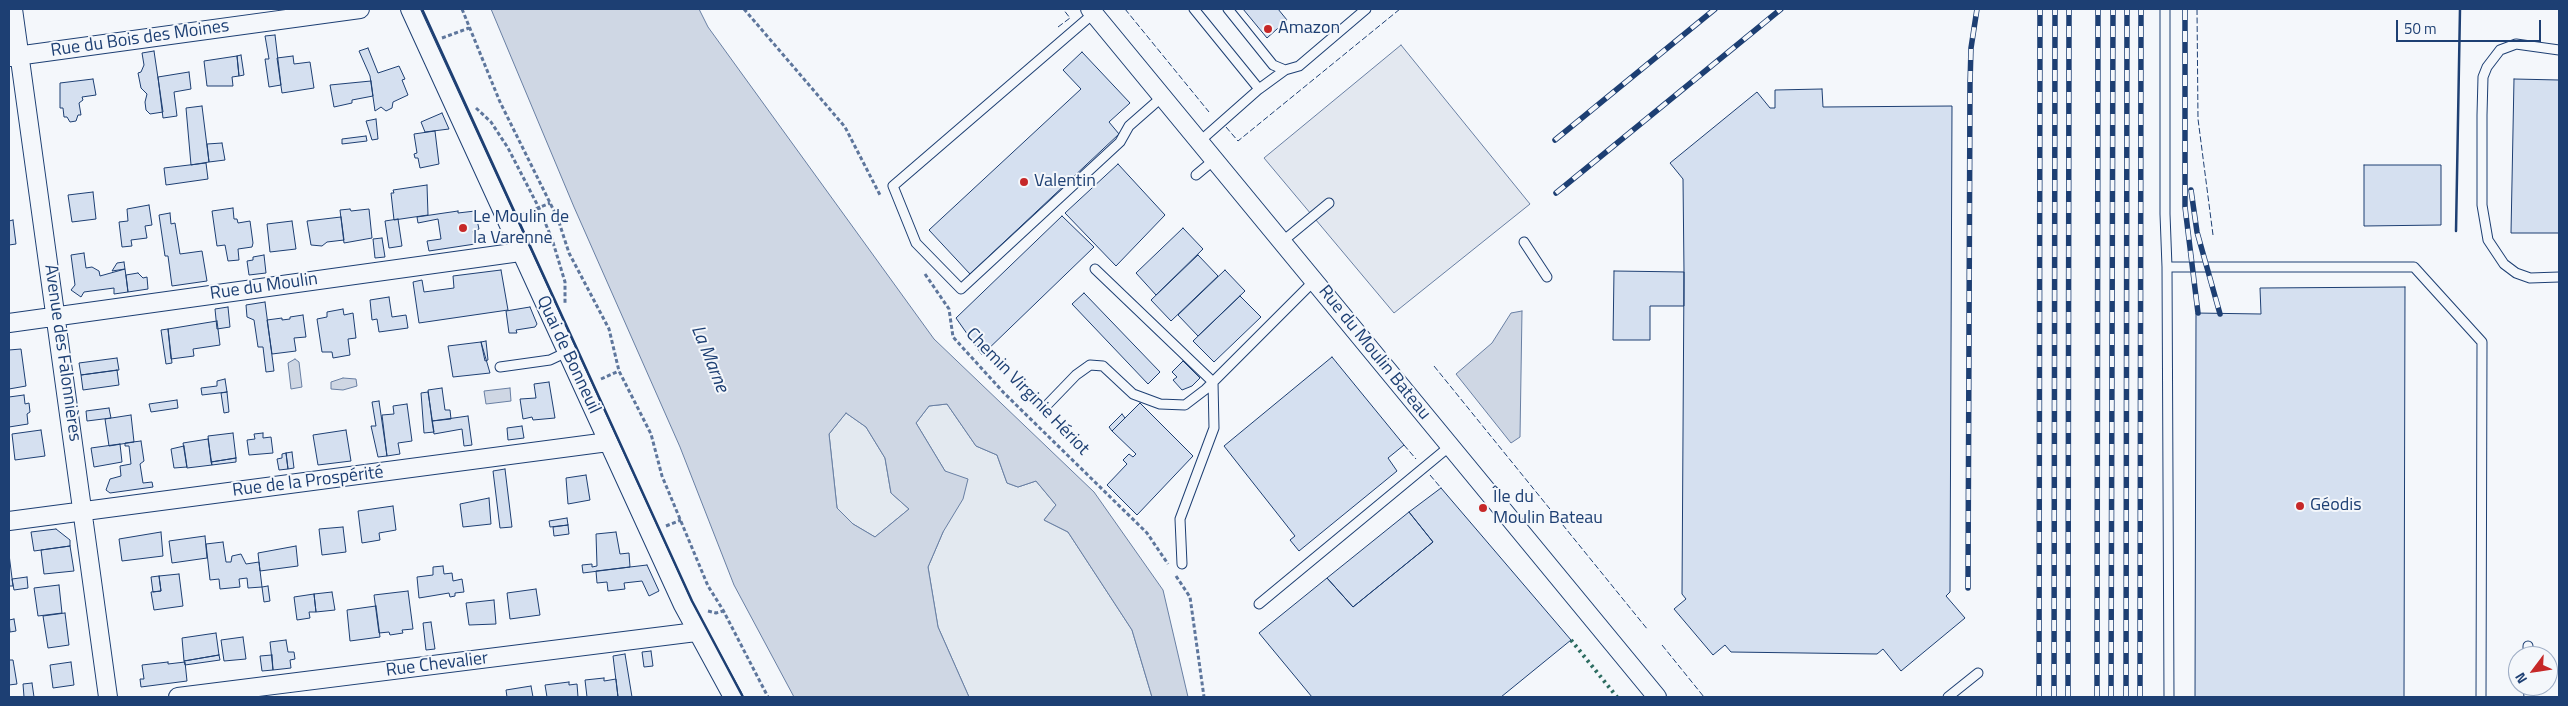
<!DOCTYPE html>
<meta charset="utf-8">
<style>
body{margin:0}
#map{position:relative;width:2568px;height:706px;overflow:hidden;background:#f4f7fb;font-family:"Titillium Web",sans-serif}
canvas{display:block}
.frame{position:absolute;inset:0;border:10px solid #1d3f73;pointer-events:none}
.north{position:absolute;left:2508px;top:646px;width:50px;height:50px;box-sizing:border-box;background:#f4f7fb;border:1px solid #9eadc5;border-radius:50%;rotate:239deg;font-size:14px;font-weight:700;line-height:20px;text-align:center;color:#1d3f73}
.north::after{content:'';display:block;margin:auto;width:18px;height:22px;background:#c62828;clip-path:polygon(50% 0,100% 100%,50% 72%,0 100%)}
.scale{position:absolute;left:2396px;top:20px;width:145px;height:22px;box-sizing:border-box;border:2px solid #1d3f73;border-top:0;padding-left:6px;font-size:15px;line-height:18px;white-space:nowrap;color:#1d3f73;-webkit-text-stroke:4px #f4f7fb;paint-order:stroke}
</style>
<div id="map">
<canvas width="2568" height="706"></canvas>
<div class="frame"></div>
<div class="north">N</div>
<div class="scale">50 m</div>
</div>
<script>
const c = document.querySelector('canvas').getContext('2d');
c.lineJoin = 'round';
function fill(path, color) { c.fillStyle = color; c.fill(path, 'evenodd'); }
const toPath = rows => new Path2D(rows.map(r => 'M' + r).join(''));
function trace(path, color, width, dash) { c.strokeStyle = color; c.lineWidth = width; c.lineCap = dash ? 'butt' : 'round'; c.setLineDash(dash || []); c.stroke(path); }
function label(font, color, halo, rows, align = 'center') {
  c.font = font + ' "Titillium Web",sans-serif'; c.lineWidth = 4; c.setLineDash([]); c.textBaseline = 'middle'; c.strokeStyle = halo; c.fillStyle = color; for (const [text, x, y, turn = 0] of rows) {
    c.save(); c.translate(x, y); c.rotate((+turn || 0) * Math.PI / 180); c.textAlign = isNaN(turn) ? turn : align; if (halo) c.strokeText(text, 0, 0); c.fillText(text, 0, 0); c.restore();
  }
}
const green = toPath([
 [947,404,976,446,997,455,1007,483,1018,487,1036,481,1056,505,1044,520,1068,532,1132,630,1152,697,969,697,938,627,928,567,943,532,945,471,916,423,929,406,947,404],
 [846,413,866,427,885,458,891,493,909,509,875,537,853,524,837,508,829,434,846,413]
]);
const parking = toPath([
 [1401,45,1530,204,1394,313,1264,158,1401,45]
]);
const water = toPath([
 [491,9,699,9,708,27,934,339,1094,492,1163,590,1188,697,1152,697,1132,630,1068,532,1044,520,1056,505,1036,481,1018,487,1007,483,997,455,976,446,947,404,929,406,916,423,945,471,968,479,963,499,943,532,928,567,938,627,969,697,794,697,734,585,680,447,574,207,491,9],
 [846,413,866,427,885,458,891,493,909,509,875,537,853,524,837,508,829,434,846,413],
 [1522,311,1520,437,1511,443,1456,374,1492,343,1511,313,1522,311],
 [295,359,299,362,302,387,291,389,288,363,295,359],
 [343,378,356,379,357,386,343,390,331,389,331,382,343,378],
 [510,388,511,401,486,404,484,391,510,388]
]);
const building = toPath([
 [1243,9,1278,9,1287,20,1267,38,1243,9],
 [275,35,281,85,269,87,265,59,269,59,265,36,275,35],
 [368,48,378,73,399,66,405,79,402,80,408,95,393,102,392,108,386,111,381,107,375,111,370,76,359,51,368,48],
 [154,51,163,112,150,114,146,110,145,102,147,94,141,88,138,73,141,72,144,65,142,53,154,51],
 [1082,52,1130,103,1109,122,1119,134,970,274,929,230,1081,89,1063,70,1082,52],
 [241,55,244,75,239,76,237,56,241,55],
 [237,56,239,76,232,77,233,86,207,86,204,61,237,56],
 [293,56,294,64,310,62,314,88,282,93,277,58,293,56],
 [189,72,191,89,174,92,177,116,163,118,158,77,189,72],
 [93,79,96,95,82,97,83,100,79,103,81,115,78,115,76,121,70,122,67,117,64,117,63,108,60,108,60,83,93,79],
 [2514,79,2559,80,2559,233,2511,233,2514,79],
 [371,81,373,96,352,100,352,103,334,107,330,85,371,81],
 [1822,89,1823,107,1952,106,1950,592,1946,596,1965,618,1901,671,1883,649,1877,654,1731,652,1725,645,1713,655,1674,609,1686,599,1682,594,1684,272,1683,179,1670,163,1757,92,1770,108,1775,108,1775,90,1822,89],
 [202,106,209,162,191,165,186,108,202,106],
 [442,113,449,129,425,132,421,122,442,113],
 [376,119,378,139,372,140,366,121,376,119],
 [435,131,439,164,420,168,418,158,415,158,414,154,417,153,414,134,435,131],
 [366,136,367,141,342,144,342,139,366,136],
 [222,143,225,160,209,162,207,144,222,143],
 [206,163,208,179,166,185,164,168,206,163],
 [1118,164,1165,215,1116,266,1065,213,1118,164],
 [2364,165,2441,165,2441,225,2364,226,2364,165],
 [427,185,428,215,394,220,391,193,394,193,393,190,427,185],
 [93,192,96,219,72,222,68,195,93,192],
 [149,205,152,225,145,226,147,238,131,240,132,246,122,247,119,222,128,221,127,209,149,205],
 [233,208,234,219,237,219,238,223,250,221,253,243,252,247,238,249,239,260,228,261,225,245,217,246,212,211,233,208],
 [350,209,351,211,369,209,372,238,344,243,340,210,350,209],
 [458,211,458,213,475,211,479,229,473,231,475,244,429,251,427,241,441,239,438,219,418,223,417,217,458,211],
 [170,213,171,224,175,223,180,254,202,251,207,281,172,286,168,256,165,256,159,215,170,213],
 [1062,216,1094,247,982,355,956,318,1062,216],
 [341,217,344,240,327,242,322,246,311,245,307,221,341,217],
 [398,219,402,246,389,248,385,221,398,219],
 [13,220,16,244,9,245,9,221,13,220],
 [292,221,296,249,270,252,267,224,292,221],
 [1183,228,1203,249,1156,295,1136,273,1183,228],
 [382,238,385,257,375,258,373,239,382,238],
 [84,253,86,268,92,267,99,271,100,276,125,269,128,292,114,294,114,288,84,292,81,297,71,290,75,285,71,255,84,253],
 [264,255,266,273,249,275,247,261,253,260,253,257,264,255],
 [1198,255,1218,276,1171,321,1151,300,1198,255],
 [124,262,125,269,112,271,117,263,124,262],
 [501,270,508,310,419,323,413,282,422,280,424,292,454,288,453,276,501,270],
 [1225,270,1245,291,1198,336,1178,315,1225,270],
 [1614,271,1684,272,1684,306,1650,306,1650,340,1613,340,1614,271],
 [138,273,143,278,147,277,148,289,128,292,126,275,138,273],
 [2405,287,2404,697,2195,697,2196,313,2261,314,2260,288,2405,287],
 [1084,293,1160,372,1148,384,1072,304,1084,293],
 [1240,296,1261,317,1214,362,1193,341,1240,296],
 [389,297,392,317,406,315,408,328,379,332,377,319,372,320,370,300,389,297],
 [265,302,274,371,266,372,263,347,258,347,254,320,247,317,246,305,265,302],
 [228,307,230,327,217,329,215,309,228,307],
 [530,307,537,324,535,327,516,330,517,333,509,333,506,311,530,307],
 [343,309,344,315,353,313,356,338,348,339,350,355,333,358,332,352,322,352,317,319,327,317,327,312,343,309],
 [303,315,306,337,294,338,296,351,272,354,267,320,282,318,282,320,290,319,290,317,303,315],
 [217,321,220,345,193,349,194,356,171,359,168,329,217,321],
 [168,329,172,363,166,364,161,330,168,329],
 [486,341,488,360,485,361,481,342,486,341],
 [481,342,490,373,453,377,448,346,481,342],
 [9,348,9,350,21,349,26,386,9,389,9,348],
 [1332,357,1404,445,1388,458,1397,471,1299,551,1290,540,1295,536,1224,446,1332,357],
 [117,358,119,370,81,375,79,363,117,358],
 [1183,361,1200,378,1192,386,1182,390,1173,380,1177,377,1172,372,1183,361],
 [117,370,119,385,83,390,81,375,117,370],
 [225,379,227,392,202,395,201,388,217,386,217,381,225,379],
 [549,382,555,418,533,420,532,417,523,419,520,399,536,398,534,384,549,382],
 [442,388,445,410,450,410,451,419,432,421,428,390,442,388],
 [227,392,229,412,224,413,221,393,227,392],
 [428,392,434,432,424,433,421,393,428,392],
 [24,395,25,404,29,403,30,412,27,414,28,424,9,427,9,397,24,395],
 [177,400,178,408,151,412,149,404,177,400],
 [379,401,387,456,378,457,371,426,376,426,372,402,379,401],
 [1140,403,1193,456,1137,515,1107,485,1127,464,1123,460,1129,454,1133,457,1136,454,1112,431,1140,403],
 [407,404,412,441,398,443,400,454,387,456,382,415,394,414,393,406,407,404],
 [109,408,111,418,87,421,86,411,109,408],
 [1122,414,1125,418,1112,431,1109,427,1122,414],
 [131,415,134,442,109,446,105,419,131,415],
 [468,416,472,445,464,446,462,429,434,434,432,421,468,416],
 [522,426,524,438,508,440,507,428,522,426],
 [41,430,45,456,15,460,12,434,41,430],
 [346,430,351,461,318,465,313,435,346,430],
 [233,433,236,458,211,462,208,436,233,433],
 [263,433,263,438,271,437,273,453,249,455,247,440,255,439,254,434,263,433],
 [208,439,212,465,187,468,183,443,208,439],
 [141,441,144,461,140,464,143,483,152,482,153,487,110,493,106,490,110,479,121,476,120,466,131,464,129,446,125,446,125,443,141,441],
 [120,444,122,462,94,467,91,448,120,444],
 [184,446,187,467,174,468,171,449,184,446],
 [292,452,294,468,288,469,286,453,292,452],
 [286,453,288,469,279,470,277,459,282,458,282,454,286,453],
 [236,458,236,462,212,465,211,462,236,458],
 [505,469,512,527,500,528,493,471,505,469],
 [586,475,590,500,568,504,566,478,586,475],
 [1441,488,1571,640,1501,697,1312,697,1259,633,1327,578,1353,607,1433,542,1409,512,1441,488],
 [489,498,491,524,463,527,460,504,489,498],
 [393,506,396,530,379,533,380,540,362,543,358,511,393,506],
 [1409,512,1433,542,1353,607,1327,578,1409,512],
 [567,518,568,525,550,527,549,521,567,518],
 [568,525,569,534,554,536,553,527,568,525],
 [343,527,346,552,322,555,319,529,343,527],
 [56,529,70,540,70,546,34,551,31,532,56,529],
 [161,532,163,556,122,561,119,539,161,532],
 [616,532,620,554,629,553,630,567,583,573,582,565,592,564,592,567,597,566,596,534,616,532],
 [205,536,207,558,172,563,169,541,205,536],
 [223,542,226,562,231,562,232,556,241,554,246,564,259,562,262,587,248,588,247,578,239,579,240,587,220,589,219,579,210,580,206,544,223,542],
 [70,546,74,571,44,574,41,550,70,546],
 [296,546,298,566,260,571,258,553,296,546],
 [9,554,13,586,9,586,9,554],
 [647,565,659,591,649,596,642,581,624,583,625,589,608,591,607,582,597,583,596,571,647,565],
 [443,566,444,574,452,573,453,581,462,579,464,592,455,593,455,596,450,597,449,593,419,598,417,577,433,575,433,567,443,566],
 [179,574,183,606,154,610,151,592,161,591,159,576,179,574],
 [159,576,161,591,153,592,151,577,159,576],
 [27,577,28,588,14,590,12,579,27,577],
 [59,585,62,613,38,616,34,588,59,585],
 [268,586,270,601,264,602,262,587,268,586],
 [536,589,540,615,510,619,507,593,536,589],
 [408,591,413,629,402,630,403,633,390,635,389,632,379,633,374,595,408,591],
 [332,592,335,610,316,612,314,594,332,592],
 [314,594,316,612,309,612,310,618,297,620,294,597,314,594],
 [494,600,496,624,469,625,466,603,494,600],
 [376,606,380,637,350,641,347,610,376,606],
 [65,613,69,645,48,648,43,616,65,613],
 [14,619,16,631,10,632,9,620,14,619],
 [431,622,435,649,426,650,423,623,431,622],
 [216,633,219,655,184,661,182,638,216,633],
 [243,637,246,659,224,661,221,640,243,637],
 [286,640,288,652,294,652,295,659,290,660,291,668,273,670,270,642,286,640],
 [651,651,653,666,644,667,642,652,651,651],
 [625,654,632,697,618,697,613,656,625,654],
 [219,655,220,660,185,665,184,661,219,655],
 [272,655,273,670,262,671,260,656,272,655],
 [9,660,13,660,17,684,9,685,9,660],
 [71,662,74,685,53,688,50,665,71,662],
 [168,662,168,664,185,662,187,681,141,687,140,679,144,679,142,665,168,662],
 [604,678,604,681,616,679,618,697,587,697,585,680,604,678],
 [569,682,569,685,577,684,578,697,547,697,545,685,569,682],
 [32,683,34,697,24,697,23,684,32,683],
 [531,686,533,697,507,697,506,690,531,686]
]);
const path = toPath([
 [462,9,500,102,558,219,569,253,609,329,619,371,651,434,662,476,708,586,723,610,768,697],
 [744,9,845,127,880,195],
 [442,38,469,28],
 [476,108,491,122,508,148,539,208,552,239,565,282,565,303],
 [524,214,550,203],
 [925,274,949,309,953,337,1004,393,1147,533,1168,564],
 [601,379,619,371],
 [666,526,681,520],
 [1176,576,1190,597,1204,697],
 [708,611,716,613,723,611]
]);
const lane = toPath([
 [1194,9,1259,89,1199,142],
 [1228,9,1273,65,1285,70,1299,66,1366,9],
 [2165,9,2165,214,2167,267],
 [1094,13,893,186,916,243,961,289,1120,142,1129,126,1162,97],
 [2559,50,2516,44,2500,50,2487,67,2483,77,2482,115,2482,205,2488,240,2504,264,2516,273,2530,278,2559,277],
 [1259,89,1285,70],
 [1196,175,1214,160],
 [1283,241,1329,203],
 [1524,242,1547,277],
 [1095,269,1213,382,1214,428,1180,519,1182,564],
 [500,367,550,360,567,352],
 [1048,404,1076,375,1090,365,1103,366,1133,394,1160,404,1185,405,1206,389,1315,280],
 [1259,604,1450,446],
 [2528,646,2528,656],
 [2528,686,2529,697],
 [1948,697,1978,673],
 [2169,697,2167,267,2414,267,2482,342,2481,697]
]);
const street = toPath([
 [13,9,108,697],
 [410,9,683,605,733,697],
 [1090,9,1657,697],
 [9,57,360,9],
 [9,323,520,252],
 [9,521,608,442],
 [178,697,696,632]
]);
const rail = toPath([
 [2185,9,2185,207,2198,313],
 [1555,140,1715,9],
 [2191,190,2197,232,2220,314],
 [1556,193,1781,9],
 [1968,588,1970,84,1971,48,1977,9],
 [2039,697,2040,9],
 [2054,697,2055,9],
 [2068,697,2069,9],
 [2097,697,2098,9],
 [2111,697,2113,9],
 [2126,697,2127,9],
 [2140,697,2141,9]
]);
const hedge = toPath([
 [1571,640,1617,697]
]);
const fence = toPath([
 [1125,9,1209,112],
 [2197,9,2198,119,2213,235],
 [1058,27,1070,18,1063,9],
 [1226,127,1238,141,1400,9],
 [1434,366,1648,630],
 [1404,445,1416,459],
 [1430,475,1441,488],
 [1662,645,1704,697]
]);
const wall = toPath([
 [422,9,692,601,743,697],
 [2456,231,2460,9]
]);
const markers = [
 [1268,29,5,"#c62828"],
 [1024,182,5,"#c62828"],
 [463,228,5,"#c62828"],
 [2300,506,5,"#c62828"],
 [1483,508,5,"#c62828"]
];
const poiNames = [
 ["Amazon",1278,29],
 ["Valentin",1034,182],
 ["Le Moulin de",473,218],
 ["la Varenne",473,239],
 ["Île du",1493,498],
 ["Moulin Bateau",1493,519],
 ["Géodis",2310,506]
];
const streetNames = [
 ["Rue du Bois des Moines",140,39,-8],
 ["Rue du Moulin",264,287,-8],
 ["Avenue des Falonnières",62,353,82],
 ["Rue du Moulin Bateau",1374,353,51],
 ["Quai de Bonneuil",568,355,65],
 ["Chemin Virginie Hériot",1027,392,46],
 ["Rue de la Prospérité",308,482,-7],
 ["Rue Chevalier",437,665,-7]
];
const waterNames = [
 ["La Marne",709,359,68]
];
fill(green, '#e3e9f0');
trace(green, '#687fa3', 1);
fill(parking, '#e3e8f0');
trace(parking, '#687fa3', 1);
fill(water, '#cfd7e4');
trace(water, '#687fa3', 1);
fill(building, '#d5e0f0');
trace(building, '#1d3f73', 1);
trace(lane, '#1d3f73', 11);
trace(street, '#1d3f73', 20);
trace(path, '#5e769c', 3, [4, 2.5]);
trace(lane, '#f4f7fb', 9);
trace(street, '#f4f7fb', 18);
trace(rail, '#1d3f73', 5.5);
trace(rail, '#f4f7fb', 4, [11]);
trace(hedge, '#2c6c60', 4, [2.5, 4]);
trace(fence, '#1d3f73', 1, [6, 2.5]);
trace(wall, '#1d3f73', 2.5);
for (const [x, y, r, color] of markers) { const dot = new Path2D(); dot.arc(x, y, r, 0, 2 * Math.PI); c.fillStyle = color; c.fill(dot); trace(dot, '#f4f7fb', 2); }
label('18px', '#1d3f73', '#f4f7fb', poiNames, 'left');
label('18px', '#1d3f73', '#f4f7fb', streetNames);
label('italic 19px', '#1d3f73', '#f4f7fb', waterNames);
</script>
